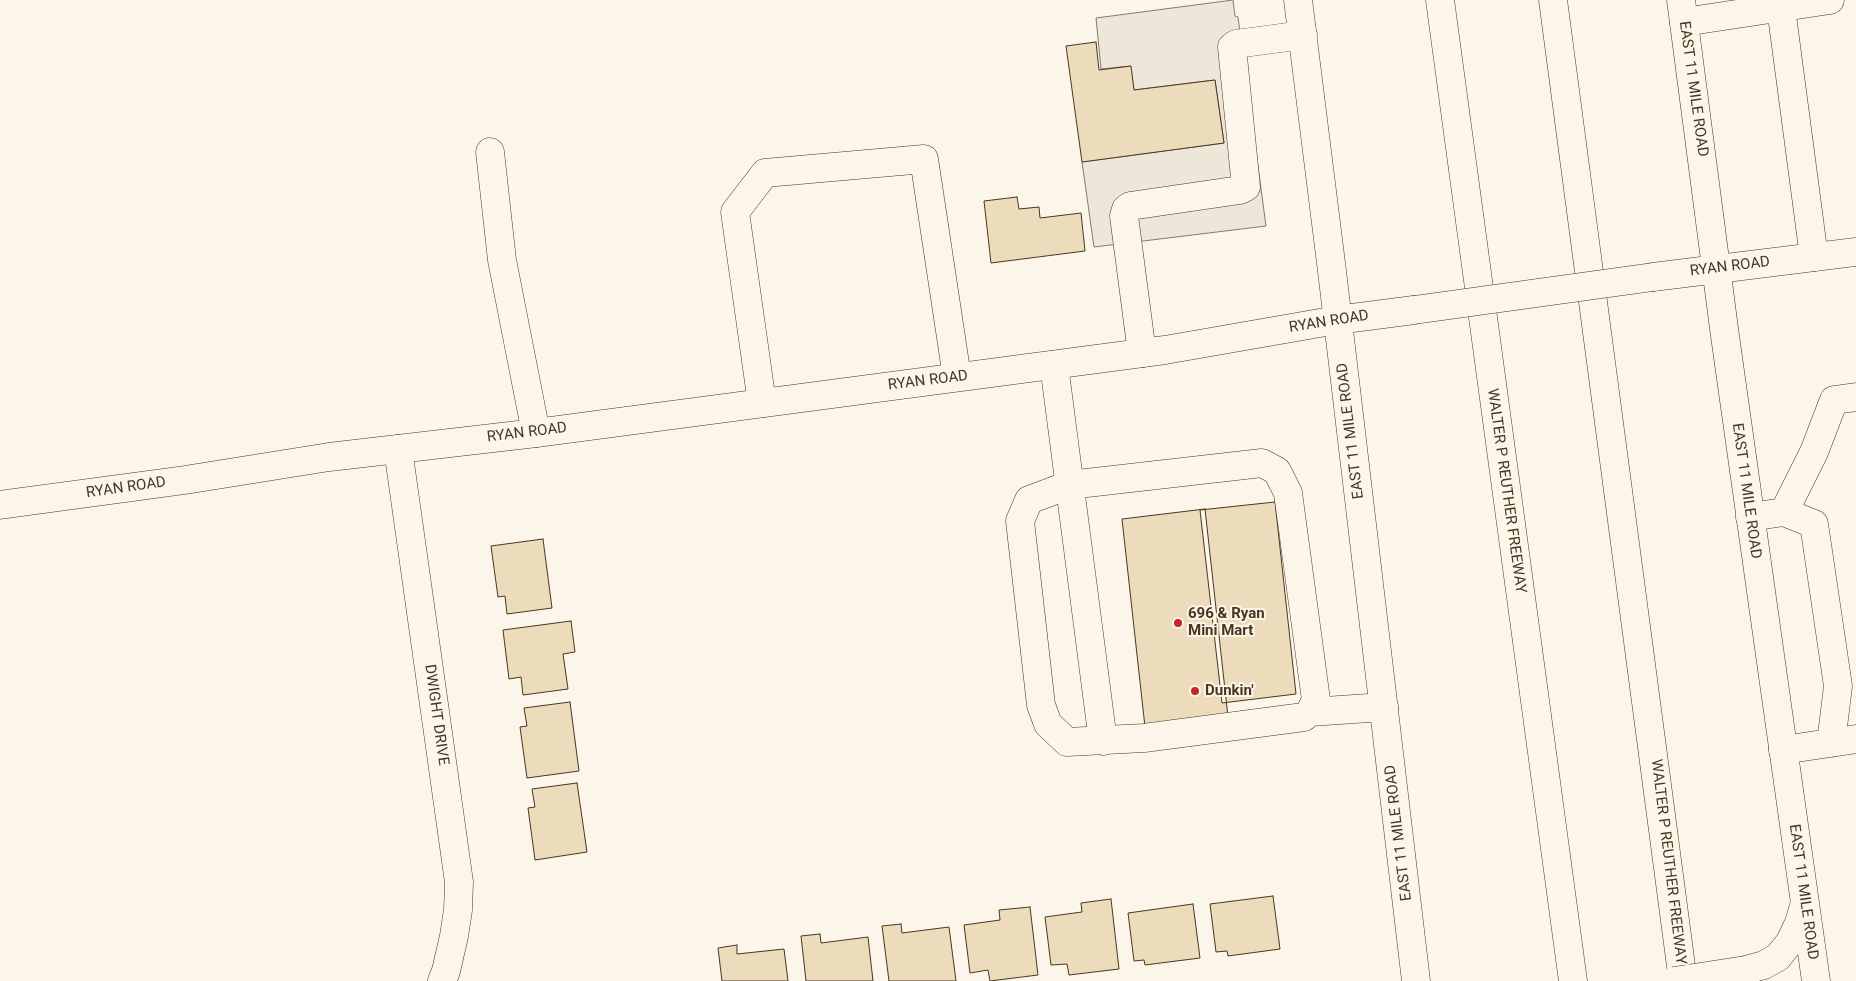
<!DOCTYPE html>
<style>
body{margin:0}
canvas{display:block;background:#fbf6e9}
</style>
<canvas width="1856" height="981"></canvas>
<script>
const c = document.querySelector('canvas').getContext('2d');
c.lineJoin = 'round';
function fill(path, color) { c.fillStyle = color; c.fill(path, 'evenodd'); }
const toPath = rows => new Path2D(rows.map(r => 'M' + r).join(''));
function trace(path, color, width, dash) { c.strokeStyle = color; c.lineWidth = width; c.lineCap = dash ? 'butt' : 'round'; c.setLineDash(dash || []); c.stroke(path); }
function label(font, color, halo, rows, align = 'center') {
  c.font = font + ' Roboto,sans-serif'; c.lineWidth = 4; c.setLineDash([]); c.textBaseline = 'middle'; c.strokeStyle = halo; c.fillStyle = color; for (const [text, x, y, turn = 0] of rows) {
    c.save(); c.translate(x, y); c.rotate((+turn || 0) * Math.PI / 180); c.textAlign = isNaN(turn) ? turn : align; if (halo) c.strokeText(text, 0, 0); c.fillText(text, 0, 0); c.restore();
  }
}
const parking = toPath([
 [1233,0,1235,16,1238,17,1266,226,1094,247,1082,162,1224,143,1215,80,1134,90,1130,66,1101,69,1096,18,1233,0]
]);
const building = toPath([
 [1096,42,1099,70,1131,66,1134,90,1215,80,1224,143,1082,162,1066,46,1096,42],
 [1017,197,1019,209,1039,207,1040,218,1081,213,1085,251,991,263,984,201,1017,197],
 [1275,502,1296,694,1222,703,1200,510,1275,502],
 [1205,509,1228,717,1145,727,1122,519,1205,509],
 [543,539,552,608,507,614,505,596,498,597,491,546,543,539],
 [571,621,575,652,563,654,568,689,523,695,521,677,509,679,503,630,571,621],
 [570,702,579,771,527,778,520,727,527,726,524,708,570,702],
 [577,783,587,852,535,860,528,808,535,807,532,789,577,783],
 [1273,896,1280,949,1228,956,1227,951,1216,952,1210,904,1273,896],
 [1111,899,1119,969,1069,975,1067,964,1051,965,1045,917,1082,912,1081,903,1111,899],
 [1193,904,1200,958,1145,965,1144,960,1134,961,1128,913,1193,904],
 [1030,907,1038,975,990,981,988,970,970,973,964,925,1000,920,999,910,1030,907],
 [901,924,902,933,949,927,956,981,889,981,882,926,901,924],
 [820,934,821,943,868,937,873,981,806,981,801,936,820,934],
 [737,945,737,954,784,949,788,981,722,981,718,948,737,945]
]);
const minor = toPath([
 [1781,8,1814,257],
 [1684,22,1830,0],
 [490,152,502,260,536,433],
 [1142,353,1124,216,1126,209,1130,206,1240,190,1246,187,1232,47,1236,44,1303,35],
 [1054,365,1103,741],
 [762,403,735,212,765,173,924,159,957,377],
 [398,449,459,882,458,910,454,936,446,971,442,981],
 [1262,463,1277,471,1288,493,1316,700,1310,712,1304,717,1144,738,1067,742,1048,724,1041,705,1020,521,1029,500,1069,485,1262,463],
 [1784,512,1814,524,1838,686,1831,743],
 [1750,517,1784,512,1814,452,1834,400,1856,397],
 [1310,712,1384,707],
 [1783,750,1856,739]
]);
const major = toPath([
 [1298,0,1332,271,1416,981],
 [1681,0,1725,336,1816,981],
 [1653,277,1856,252],
 [0,505,185,480,329,457,536,433,1165,350,1337,320,1414,310],
 [1746,970,1764,965,1778,957,1790,942,1799,923,1804,906]
]);
const highway = toPath([
 [1440,0,1573,981],
 [1553,0,1683,981]
]);
const majorBridge = toPath([
 [1414,310,1653,277],
 [1674,981,1746,970]
]);
const markers = [
 [1178,623,5,"#c62828"],
 [1195,691,5,"#c62828"]
];
const streetNames = [
 ["EAST 11 MILE ROAD",1693,89,82],
 ["RYAN ROAD",1730,267,-7],
 ["RYAN ROAD",1329,322,-9],
 ["RYAN ROAD",928,381,-7],
 ["EAST 11 MILE ROAD",1351,431,-97],
 ["RYAN ROAD",527,433,-7],
 ["RYAN ROAD",126,488,-8],
 ["WALTER P REUTHER FREEWAY",1506,491,82],
 ["EAST 11 MILE ROAD",1746,491,82],
 ["DWIGHT DRIVE",436,715,82],
 ["EAST 11 MILE ROAD",1399,833,-97],
 ["WALTER P REUTHER FREEWAY",1668,862,83],
 ["EAST 11 MILE ROAD",1803,892,82]
];
const poiNames = [
 ["696 & Ryan",1188,614],
 ["Mini Mart",1188,631],
 ["Dunkin'",1205,691]
];
fill(parking, '#ede7d9');
trace(parking, '#887966', 1);
fill(building, '#ecdcbc');
trace(building, '#4a3520', 1);
trace(minor, '#4a3520', 29);
trace(major, '#4a3520', 29);
trace(highway, '#4a3520', 29);
trace(minor, '#fbf6e9', 28);
trace(major, '#fbf6e9', 28);
trace(highway, '#fbf6e9', 28);
trace(majorBridge, '#4a3520', 29, []);
trace(majorBridge, '#fbf6e9', 28);
for (const [x, y, r, color] of markers) { const dot = new Path2D(); dot.arc(x, y, r, 0, 2 * Math.PI); c.fillStyle = color; c.fill(dot); trace(dot, '#fbf6e9', 2); }
label('15px', '#4a3520', '#fbf6e9', streetNames);
label('bold 15px', '#4a3520', '#fbf6e9', poiNames, 'left');
</script>
